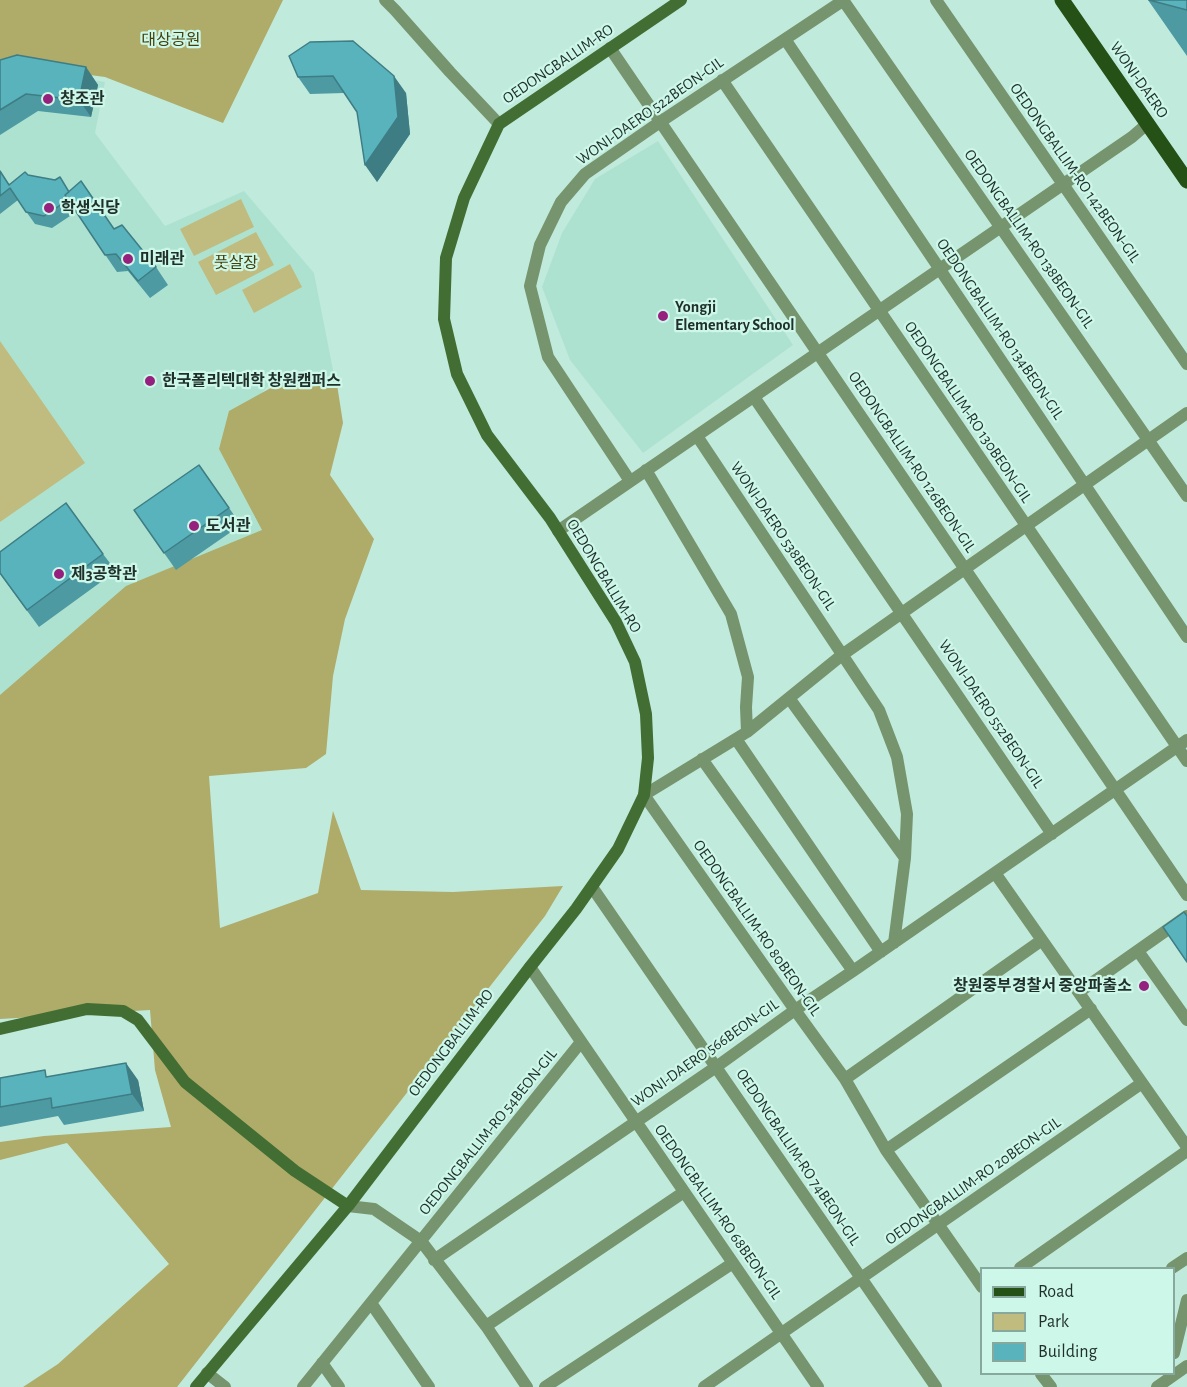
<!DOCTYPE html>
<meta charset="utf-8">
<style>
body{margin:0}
#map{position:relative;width:1187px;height:1387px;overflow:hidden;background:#c0eadc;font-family:"Alegreya Sans",sans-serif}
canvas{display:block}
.legend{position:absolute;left:980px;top:1267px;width:195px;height:108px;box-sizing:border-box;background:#cdf8e9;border:2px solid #87a89d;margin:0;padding:8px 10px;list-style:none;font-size:18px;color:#1f2f2a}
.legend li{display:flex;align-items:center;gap:12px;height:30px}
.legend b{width:30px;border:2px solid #87a89d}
</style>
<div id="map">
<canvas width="1187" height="1387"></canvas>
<ul class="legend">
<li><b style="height:8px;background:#265116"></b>Road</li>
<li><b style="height:16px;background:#c0bc7f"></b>Park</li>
<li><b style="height:16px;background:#59b3bd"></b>Building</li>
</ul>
</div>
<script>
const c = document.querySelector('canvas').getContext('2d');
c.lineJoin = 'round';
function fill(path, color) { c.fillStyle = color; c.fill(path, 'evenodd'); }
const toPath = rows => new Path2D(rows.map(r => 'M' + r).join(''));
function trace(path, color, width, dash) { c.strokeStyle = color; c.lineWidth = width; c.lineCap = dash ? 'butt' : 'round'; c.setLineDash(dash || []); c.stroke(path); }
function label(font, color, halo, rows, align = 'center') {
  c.font = font + ' "Alegreya Sans","Noto Sans KR",sans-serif'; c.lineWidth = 4.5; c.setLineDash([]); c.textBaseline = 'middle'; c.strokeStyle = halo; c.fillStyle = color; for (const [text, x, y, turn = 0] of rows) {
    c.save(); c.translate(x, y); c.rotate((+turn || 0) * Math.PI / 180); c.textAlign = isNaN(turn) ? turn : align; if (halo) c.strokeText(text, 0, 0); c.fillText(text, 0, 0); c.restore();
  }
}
const built = toPath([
 [12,67,105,82,95,133,165,226,244,191,314,273,334,375,267,387,229,432,274,539,0,706,0,76],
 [658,141,793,345,643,453,570,360,542,287,562,233,595,179]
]);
const green = toPath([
 [241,199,254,227,194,256,180,229],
 [256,232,274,265,216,295,198,262],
 [290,264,302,287,254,313,242,290],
 [0,341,85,463,0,522]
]);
const forest = toPath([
 [0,0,283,0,223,123,105,77,0,63],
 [336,378,343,423,330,475,374,539,345,619,333,676,326,754,306,768,209,776,220,928,318,893,333,811,361,890,453,892,563,886,545,916,177,1387,23,1387,58,1364,169,1264,67,1143,0,1160,0,1142,44,1136,171,1127,155,1070,150,1010,0,1019,0,695,126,586,262,530,219,449,229,411,287,379]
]);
const street = toPath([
 [385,0,395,10,450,72,499,124],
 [843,0,1187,496],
 [936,0,1187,364],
 [785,39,1187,637],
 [610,48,1187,895],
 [722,80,1187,761],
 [754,397,1052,834],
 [697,436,879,710,897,757,907,814,905,858,894,943],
 [646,470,731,614,748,677,746,707,747,732],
 [630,481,548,357,530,286,540,245,561,202,585,174,660,122,844,0],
 [558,531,1132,137,1147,124],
 [789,698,905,858],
 [736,739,881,952],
 [702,759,853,971],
 [995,873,1187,1147],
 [592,887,936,1387],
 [1138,951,1187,1020],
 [530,967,818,1387],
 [1079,992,1187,916],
 [845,1079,1042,940],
 [886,1150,1091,1009],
 [348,1206,374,1209,421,1241,486,1326,527,1387],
 [434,1260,716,1067,795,1010,853,971,1187,740],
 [1020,1268,1187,1151],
 [1172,1268,1187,1258],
 [982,1287,886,1150,845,1079,795,1010,644,795,747,732,842,655,1187,413],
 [371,1303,429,1387],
 [486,1326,684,1192],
 [1174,1353,1187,1300],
 [322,1363,339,1387],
 [207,1373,225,1387],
 [1041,1374,1051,1387],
 [303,1387,581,1042],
 [545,1387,733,1263],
 [704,1387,1142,1083],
 [1157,1387,1187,1366]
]);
const secondary = toPath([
 [0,1029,87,1009,123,1011,138,1020,185,1082,295,1171,348,1206],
 [196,1387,348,1206,530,967,576,909,618,849,644,795,648,758,646,714,635,662,616,622,550,518,487,435,457,374,444,319,446,258,464,198,499,124,681,0]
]);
const primary = toPath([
 [1062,0,1187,181]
]);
const wall = toPath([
 [1148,0,1187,0,1187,56],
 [289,56,406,93,410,134,377,182,357,112,344,93,310,94,298,77],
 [0,60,86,67,98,85,91,117,38,111,0,135],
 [0,171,9,184,28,175,69,191,114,229,156,267,168,285,150,298,128,271,117,272,76,212,52,228,35,224,18,200,0,214],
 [199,465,241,525,176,570,134,510],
 [103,554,116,571,39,627,0,574],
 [50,1077,138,1080,144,1111,64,1125,58,1116,0,1127,0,1078]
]);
const shadedWall = toPath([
 [86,67,98,85,91,117,79,100],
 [394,76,406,93,410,134,377,182,365,165],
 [126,1063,138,1080,144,1111,132,1094]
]);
const building = toPath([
 [1149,0,1187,0,1187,10,1149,0],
 [353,41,394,76,398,117,365,165,357,112,333,76,298,77,289,56,310,42,353,41],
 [17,55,86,67,79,100,26,94,0,110,0,60,17,55],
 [0,171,9,185,25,172,28,175,55,180,60,177,69,192,65,195,68,200,44,216,26,212,10,188,0,196,0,171],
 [81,181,114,229,122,225,156,267,138,281,116,254,105,255,65,195,81,181],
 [199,465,229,508,164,553,134,510,199,465],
 [66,503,103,554,27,610,0,573,0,552,66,503],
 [1184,912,1187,916,1187,962,1163,927,1184,912],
 [126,1063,132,1094,52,1108,51,1098,0,1107,0,1078,45,1070,46,1077,126,1063]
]);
const markers = [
 [48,99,6,"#96207d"],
 [49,208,6,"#96207d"],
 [128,259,6,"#96207d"],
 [663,316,6,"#96207d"],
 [150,381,6,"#96207d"],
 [194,526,6,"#96207d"],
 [59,574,6,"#96207d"],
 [1144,986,6,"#96207d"]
];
const parkNames = [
 ["대상공원",171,40],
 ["풋살장",236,263]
];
const streetNames = [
 ["OEDONGBALLIM-RO",558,64,-34],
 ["WONI-DAERO",1139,80,55],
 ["WONI-DAERO 522BEON-GIL",650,111,-35],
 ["OEDONGBALLIM-RO 142BEON-GIL",1075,173,55],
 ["OEDONGBALLIM-RO 138BEON-GIL",1029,239,55],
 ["OEDONGBALLIM-RO 134BEON-GIL",1000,329,56],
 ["OEDONGBALLIM-RO 130BEON-GIL",968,412,56],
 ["OEDONGBALLIM-RO 126BEON-GIL",912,462,56],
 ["WONI-DAERO 538BEON-GIL",783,536,56],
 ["OEDONGBALLIM-RO",604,576,59],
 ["WONI-DAERO 552BEON-GIL",991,714,56],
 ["OEDONGBALLIM-RO 80BEON-GIL",757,928,55],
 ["OEDONGBALLIM-RO",451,1043,-53],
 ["WONI-DAERO 566BEON-GIL",705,1053,-35],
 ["OEDONGBALLIM-RO 54BEON-GIL",488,1132,-51],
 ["OEDONGBALLIM-RO 74BEON-GIL",798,1157,56],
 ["OEDONGBALLIM-RO 20BEON-GIL",973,1181,-35],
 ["OEDONGBALLIM-RO 68BEON-GIL",718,1212,55]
];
const poiNames = [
 ["창조관",60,99],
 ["학생식당",61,208],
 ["미래관",140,259],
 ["Yongji",675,307],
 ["Elementary School",675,325],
 ["한국폴리텍대학 창원캠퍼스",162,381],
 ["도서관",206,526],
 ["제3공학관",71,574],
 ["창원중부경찰서 중앙파출소",1132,986,"right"]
];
fill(built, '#aee2d0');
fill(green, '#c0bc7f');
fill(forest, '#afab69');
trace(street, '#76946d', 12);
trace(secondary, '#426e34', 12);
trace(primary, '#265116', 15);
fill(wall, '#4d9aa3');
fill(shadedWall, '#3e7d84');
fill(building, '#59b3bd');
trace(building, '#3e7d84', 1.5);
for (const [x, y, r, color] of markers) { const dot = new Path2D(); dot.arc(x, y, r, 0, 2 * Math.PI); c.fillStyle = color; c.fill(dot); trace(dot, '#cdf8e9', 2); }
label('16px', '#44400b', '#cdf8e9', parkNames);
label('16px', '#1f2f2a', '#cdf8e9', streetNames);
label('bold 16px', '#1f2f2a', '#cdf8e9', poiNames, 'left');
</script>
